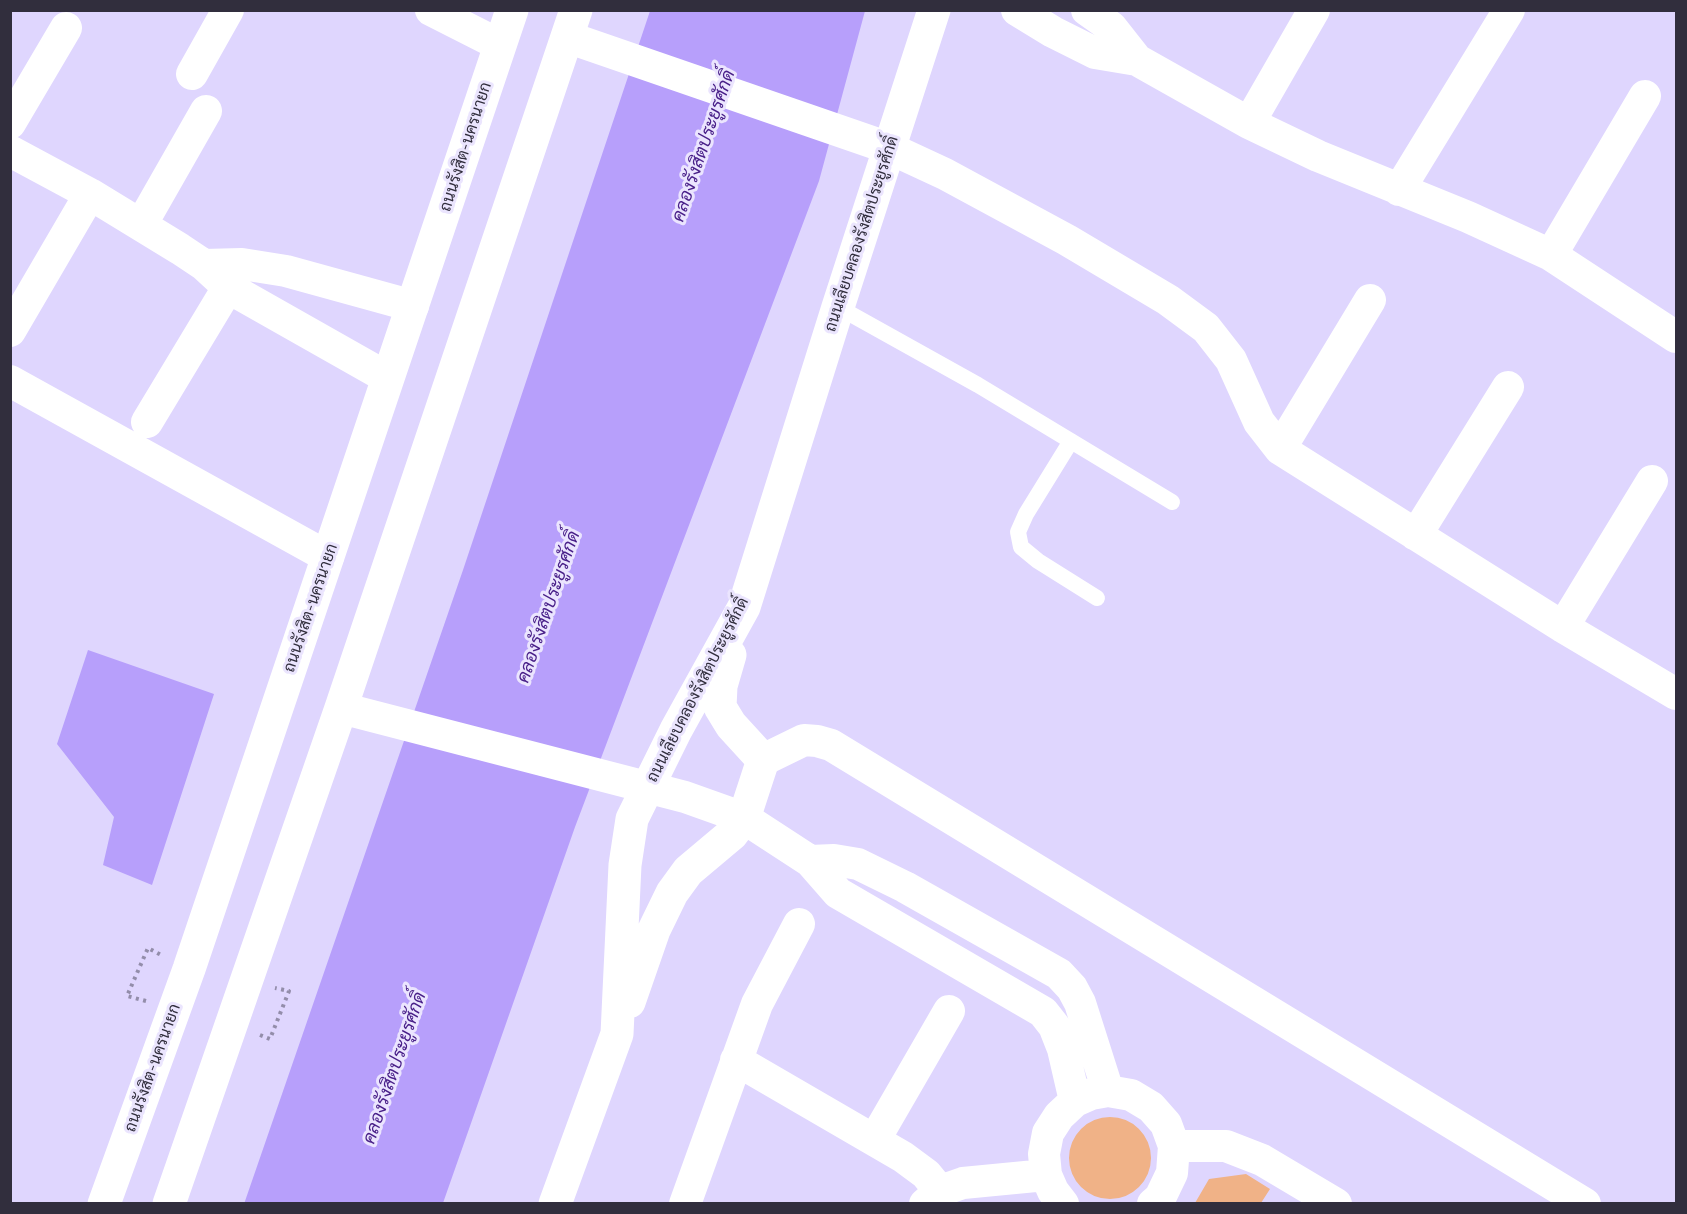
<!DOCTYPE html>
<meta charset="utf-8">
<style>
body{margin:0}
#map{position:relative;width:1687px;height:1214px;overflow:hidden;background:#dfd6fe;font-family:Bitter,serif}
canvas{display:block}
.frame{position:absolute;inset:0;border:12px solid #312e3d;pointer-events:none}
</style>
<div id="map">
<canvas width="1687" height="1214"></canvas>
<div class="frame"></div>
</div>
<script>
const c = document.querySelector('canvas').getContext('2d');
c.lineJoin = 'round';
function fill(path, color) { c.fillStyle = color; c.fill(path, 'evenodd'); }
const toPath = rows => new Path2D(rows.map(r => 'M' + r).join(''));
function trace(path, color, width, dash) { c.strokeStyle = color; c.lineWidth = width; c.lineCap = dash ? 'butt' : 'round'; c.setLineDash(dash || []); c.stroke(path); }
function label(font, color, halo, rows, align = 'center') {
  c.font = font + ' Bitter,Sarabun,serif'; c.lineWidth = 6; c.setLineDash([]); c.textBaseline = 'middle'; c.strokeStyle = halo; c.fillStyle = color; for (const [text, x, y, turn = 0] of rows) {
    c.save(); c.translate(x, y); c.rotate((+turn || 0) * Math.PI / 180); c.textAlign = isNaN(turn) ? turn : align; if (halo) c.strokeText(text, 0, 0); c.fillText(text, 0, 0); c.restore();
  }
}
const green = toPath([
 '1069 1158a41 41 0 1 1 82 0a41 41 0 1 1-82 0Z',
 [1246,1174,1270,1189,1261,1203,1195,1203,1209,1179]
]);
const water = toPath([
 [650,11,865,11,819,181,575,827,443,1203,244,1204,463,570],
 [88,650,214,694,152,885,103,865,114,817,57,744]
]);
const path = toPath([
 [146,1001,127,996,148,948,163,956],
 [260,1035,270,1039,289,991,275,988]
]);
const lane = toPath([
 [838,307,978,385,1172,502],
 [1071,441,1026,514,1018,532,1021,547,1038,561,1097,598]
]);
const street = toPath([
 [431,10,500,45],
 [1017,10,1053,32,1095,53,1137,60,1249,123,1318,156,1468,217,1551,255,1676,337],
 [1087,10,1111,27,1137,60],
 [567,37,889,148,945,174,1067,240,1168,300,1206,328,1231,360,1259,422,1280,449,1563,627,1676,694],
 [192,74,228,10],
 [10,123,66,28],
 [1249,123,1314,10],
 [10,151,90,194,180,249,204,265,229,288,388,378],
 [1399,190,1509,10],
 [141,225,206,111],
 [1551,255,1645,96],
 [204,265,242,264,286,271,413,306],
 [10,331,90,194],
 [10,381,328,557],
 [147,422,238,271],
 [1280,449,1370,300],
 [1416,535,1508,387],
 [1563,627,1652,481],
 [341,708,685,797,744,818,810,861,838,893,1043,1012,1054,1026,1063,1049,1075,1101],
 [763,760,804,740,817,741,831,745,1585,1204],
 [810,861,834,860,858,864,905,887,1059,974,1072,988,1080,1003,1108,1091],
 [736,1060,903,1157,926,1174,940,1191],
 [875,1139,949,1011],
 [1174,1146,1226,1146,1262,1160,1336,1204],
 [685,1204,757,1004,799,924],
 [925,1204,940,1191,963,1183,1046,1175],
 [1063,1204,1053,1191,1046,1175,1044,1154,1048,1133,1059,1116,1075,1101,1091,1094,1108,1091,1131,1095,1151,1107,1166,1124,1174,1146,1172,1173,1160,1198,1153,1204]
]);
const secondary = toPath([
 [629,1002,654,930,672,893,688,871,732,834,744,818,763,760,731,725,720,707,721,686,730,655],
 [555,1204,617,1034,625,865,632,819,676,730,744,607,838,307,934,10]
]);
const primary = toPath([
 [104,1204,189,969,512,10],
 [169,1204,341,708,576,10]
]);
const streetNames = [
 ["ถนนรังสิต-นครนายก",466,147,-72],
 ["ถนนเลียบคลองรังสิตประยูรศักดิ์",862,234,-72],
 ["ถนนรังสิต-นครนายก",311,608,-71],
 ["ถนนเลียบคลองรังสิตประยูรศักดิ์",698,690,-63],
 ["ถนนรังสิต-นครนายก",153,1068,-70]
];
const waterNames = [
 ["คลองรังสิตประยูรศักดิ์",704,146,-71],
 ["คลองรังสิตประยูรศักดิ์",549,607,-71],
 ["คลองรังสิตประยูรศักดิ์",395,1068,-71]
];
fill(green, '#f0b287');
fill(water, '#b79ffb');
trace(path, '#938daa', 4, [3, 4.5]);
trace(lane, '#fff', 16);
trace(street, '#fff', 32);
trace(secondary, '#fff', 33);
trace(primary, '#fff', 33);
label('16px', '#312e3d', '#ebe5fe', streetNames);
label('italic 18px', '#492089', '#ebe5fe', waterNames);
</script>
